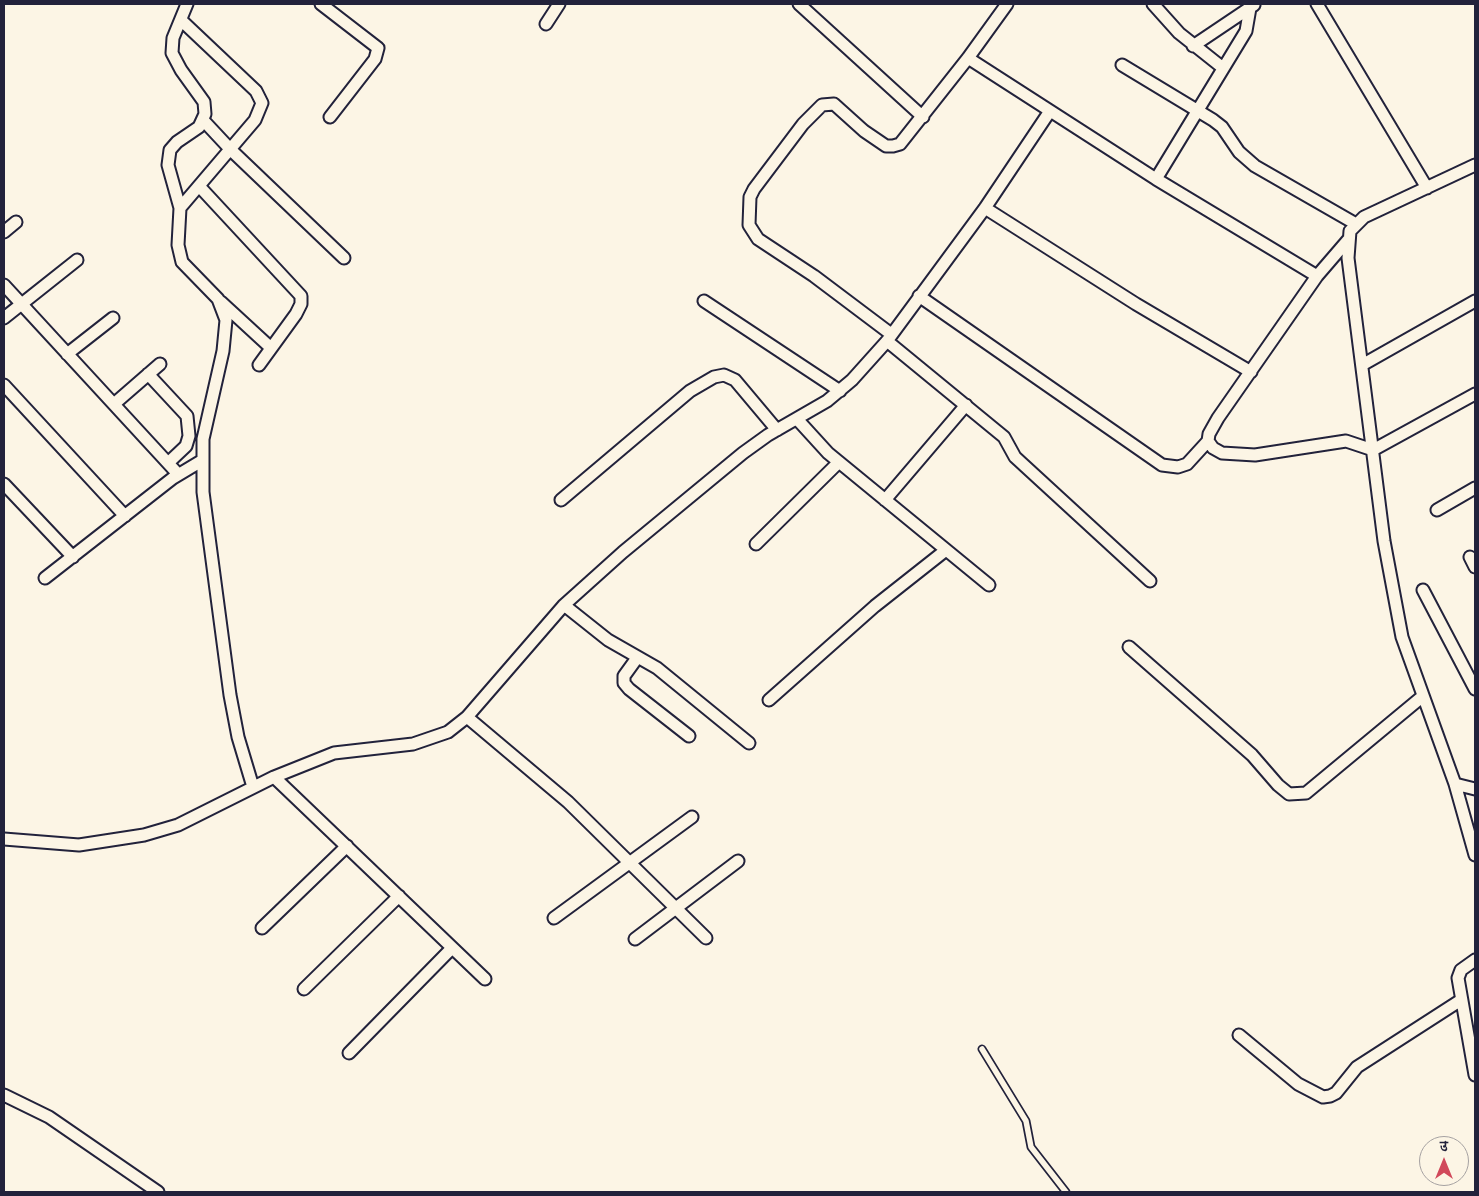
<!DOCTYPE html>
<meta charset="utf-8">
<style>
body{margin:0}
#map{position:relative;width:1479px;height:1196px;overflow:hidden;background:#fcf5e5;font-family:Dekko,"Playpen Sans Deva",sans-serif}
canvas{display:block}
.frame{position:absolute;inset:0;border:5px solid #22223b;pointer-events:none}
.north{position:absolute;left:1419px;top:1136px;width:50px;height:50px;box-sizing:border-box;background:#fcf5e5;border:1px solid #a5a1a1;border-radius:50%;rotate:0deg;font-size:14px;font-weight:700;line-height:20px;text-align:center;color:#22223b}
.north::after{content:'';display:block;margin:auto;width:18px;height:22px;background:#d1495b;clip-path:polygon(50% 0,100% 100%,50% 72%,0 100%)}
</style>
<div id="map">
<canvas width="1479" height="1196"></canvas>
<div class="frame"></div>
<div class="north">उ</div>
</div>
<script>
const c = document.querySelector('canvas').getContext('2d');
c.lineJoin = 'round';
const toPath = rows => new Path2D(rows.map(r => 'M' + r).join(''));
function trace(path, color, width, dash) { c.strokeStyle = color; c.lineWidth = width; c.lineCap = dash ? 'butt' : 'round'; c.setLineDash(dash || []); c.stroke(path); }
const service = toPath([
 [982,1049,1026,1121,1031,1147,1066,1192]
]);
const minor = toPath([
 [187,4,173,38,172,53,181,70,204,102,205,114,199,127,177,142,170,150,168,165,180,208,178,245,182,262,218,299,226,320,223,351,203,439,203,492,230,695,238,737,253,787],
 [321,4,378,48,375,59,330,117],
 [799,4,923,117],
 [1153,4,1179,33,1223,68],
 [1317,4,1427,188],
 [546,24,559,4],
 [1193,46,1254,5],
 [968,58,1156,179,1317,276],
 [1122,65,1213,120,1222,127,1239,152,1255,166,1356,224],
 [203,120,231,150,344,258],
 [1475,165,1364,217,1350,231,1348,258,1384,541,1402,637,1455,784,1475,855],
 [1156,179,1246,31,1250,8],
 [199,186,301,296,301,304,296,314,259,365],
 [180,208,255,120,262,103,256,91,182,21],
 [985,208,1136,304,1251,372],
 [4,232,16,222],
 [1348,240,1317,276,1218,418,1209,434,1208,441,1213,448,1222,453,1255,455,1346,441,1373,450,1475,394],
 [4,285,178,474],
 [919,296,1162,465,1178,467,1187,464,1208,441],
 [704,301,840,391],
 [221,302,271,348],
 [4,318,77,260],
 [891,334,814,276,758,239,749,225,750,197,754,189,803,124,822,105,834,104,864,131,886,146,893,146,900,144,968,58,1007,4],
 [887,341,1004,437,1015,457,1150,581],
 [67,354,113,318],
 [1362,365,1475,301],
 [148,374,187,416,189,436,186,446,168,463],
 [4,385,125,516],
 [114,404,160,364],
 [797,419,828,453,989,585],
 [4,484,73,557],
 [561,500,690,391,714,377,724,375,735,380,777,430],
 [885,500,966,405],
 [1437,510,1475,488],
 [756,544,839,462],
 [1470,557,1475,567],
 [45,578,173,478,203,460],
 [1423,590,1475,689],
 [564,605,608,640,657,668,749,743],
 [1129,647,1252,755,1278,785,1289,794,1306,793,1423,696],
 [637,658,624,676,624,683,629,689,689,736],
 [769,700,875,606,946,550],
 [467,717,568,802,706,938],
 [274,777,485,979],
 [1455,784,1475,789],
 [4,839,79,845,144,835,178,825,274,777,334,753,413,744,448,732,467,717,564,605,623,552,743,453,768,435,827,401,852,380,887,341,985,208,1050,111],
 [554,918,692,817],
 [262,928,347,846],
 [635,939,738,861],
 [1475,960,1461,970,1458,978,1475,1075],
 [304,989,399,896],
 [1239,1035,1298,1084,1323,1097,1330,1096,1336,1093,1357,1067,1461,1000],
 [349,1053,452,948],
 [4,1095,49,1117,158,1192]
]);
trace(service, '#22223b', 9);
trace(minor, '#22223b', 15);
trace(service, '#fcf5e5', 5.5);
trace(minor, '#fcf5e5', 11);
</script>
